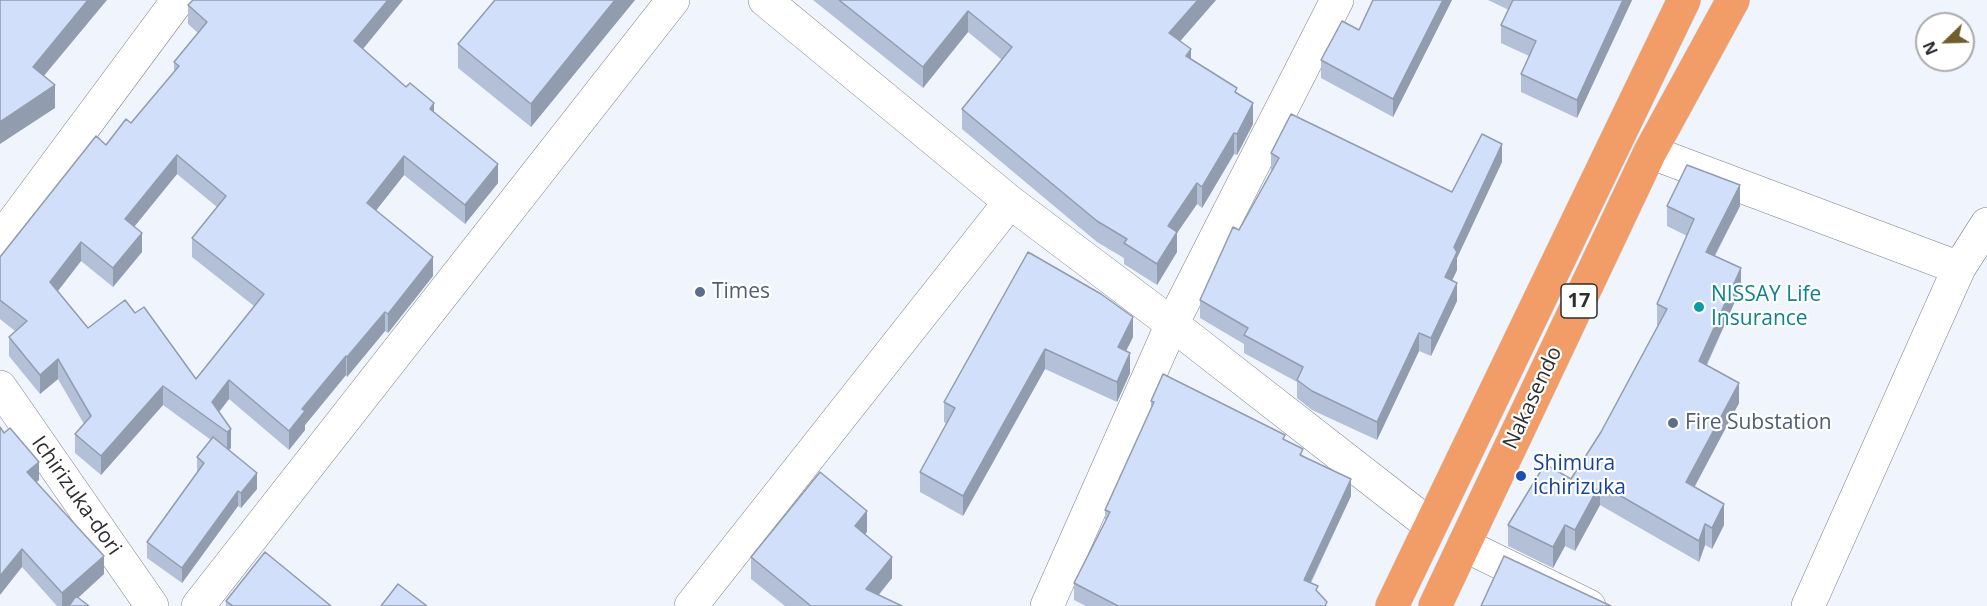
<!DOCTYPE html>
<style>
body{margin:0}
#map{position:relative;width:1987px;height:606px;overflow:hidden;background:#f0f4fc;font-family:"Open Sans",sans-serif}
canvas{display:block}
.north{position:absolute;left:1915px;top:12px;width:60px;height:60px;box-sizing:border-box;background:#fff;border:2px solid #ababad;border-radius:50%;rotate:247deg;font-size:16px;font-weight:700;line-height:24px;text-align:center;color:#2c2e31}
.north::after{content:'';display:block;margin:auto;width:21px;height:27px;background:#705f2d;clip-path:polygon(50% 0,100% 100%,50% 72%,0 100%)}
</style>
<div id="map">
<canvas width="1987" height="606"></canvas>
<div class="north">N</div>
</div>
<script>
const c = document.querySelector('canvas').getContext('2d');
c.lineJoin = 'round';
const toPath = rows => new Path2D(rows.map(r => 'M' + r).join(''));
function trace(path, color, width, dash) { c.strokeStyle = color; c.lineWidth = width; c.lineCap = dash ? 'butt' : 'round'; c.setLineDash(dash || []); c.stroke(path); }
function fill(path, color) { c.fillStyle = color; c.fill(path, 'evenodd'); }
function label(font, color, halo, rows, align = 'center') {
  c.font = font + ' "Open Sans",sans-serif'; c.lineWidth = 4.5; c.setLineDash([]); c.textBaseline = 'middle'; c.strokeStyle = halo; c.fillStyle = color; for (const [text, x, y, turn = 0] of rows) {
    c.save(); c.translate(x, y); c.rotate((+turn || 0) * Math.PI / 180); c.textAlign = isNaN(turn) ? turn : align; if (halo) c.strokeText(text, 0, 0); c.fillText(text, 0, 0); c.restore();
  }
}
const minor = toPath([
 [765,0,1010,202,1172,324,1430,525],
 [1650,152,1959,268],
 [0,240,178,0],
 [1464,545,1589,606],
 [198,606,673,0],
 [691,606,1010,202],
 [1047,606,1172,324,1337,0],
 [1808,606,1959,268,1987,224]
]);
const tertiary = toPath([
 [0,387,152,606]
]);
const trunk = toPath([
 [1392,606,1684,0],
 [1435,606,1650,152,1733,0]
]);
const wall = toPath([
 [495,0,635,0,531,127,458,68,458,44],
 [813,0,1216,0,1180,41,1191,59,1237,93,1253,124,1237,155,1234,154,1202,208,1197,204,1177,233,1177,252,1157,285,1124,264,1124,258,1097,242,962,129,962,109,1002,60,968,32,923,88],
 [1452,0,1393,117,1321,78,1321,60,1359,30],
 [1488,0,1632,0,1577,118,1521,92,1521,74,1529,56,1501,43,1501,25,1509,10],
 [188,5,363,49,434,112,498,183,465,224,404,175,376,210,433,276,388,333,385,331,347,377,346,375,305,425,305,430,289,450,229,399,219,412,231,429,231,448,229,450,257,489,241,508,238,506,182,583,147,558,147,542,197,473,197,457,211,440,163,405,101,475,75,453,75,434,84,424,58,379,40,394,9,356,9,337,15,331,0,319,0,257,106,145,131,123,174,72,174,62,198,33,188,24],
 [177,174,217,207,192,238,192,257,254,306,196,379,135,313,88,328,58,291,81,261,113,287,142,252,134,227],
 [1271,153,1452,192,1502,162,1457,258,1457,270,1452,281,1457,301,1431,356,1419,351,1377,440,1312,410,1297,398,1297,382,1244,353,1244,344,1200,318,1200,300,1271,172],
 [1667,206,1740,206,1715,256,1741,288,1707,365,1739,403,1694,487,1724,525,1712,549,1705,545,1699,562,1600,505,1575,551,1565,546,1553,568,1508,546,1508,525,1571,479,1601,432,1658,325,1657,325,1657,304,1687,236,1667,226],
 [1028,252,1133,337,1126,351,1130,373,1117,402,1045,369,963,516,920,492,920,472,947,424,944,422,944,402],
 [1151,401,1285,440,1351,496,1311,583,1327,606,1086,606,1074,600,1074,583,1105,522,1105,510,1151,409],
 [4,433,39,480,36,482,104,574,69,606,57,606,22,567],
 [867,532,865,534,892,578,879,595,902,606,785,606,751,579,751,557],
 [226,601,331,606,226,606]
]);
const shadedWall = toPath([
 [88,0,107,0,33,89,33,67],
 [388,0,403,0,354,60,354,41],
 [615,0,635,0,531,127,531,104],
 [1198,0,1216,0,1169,54,1169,33],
 [1443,0,1452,0,1393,117,1393,99],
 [1623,0,1632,0,1577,118,1577,100],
 [968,11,968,32,923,88,923,67],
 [1191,49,1191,70,1186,56],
 [55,85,55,108,0,144,0,122],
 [434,103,434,122,430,109],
 [1253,103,1253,124,1237,155,1237,134],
 [1234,133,1234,154,1202,208,1202,187],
 [1502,144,1502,162,1457,258,1457,270,1445,295,1445,277,1454,247],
 [177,155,177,174,125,238,125,219],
 [404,156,404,175,367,222,367,203],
 [498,164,498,183,465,224,465,205],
 [1197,183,1197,204,1177,233,1177,252,1157,285,1157,264,1168,226],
 [1740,185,1740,206,1706,272,1706,252],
 [142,233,142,252,113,287,113,268],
 [81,242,81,261,50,301,50,282],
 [433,257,433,276,388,333,388,314],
 [1741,268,1741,288,1699,381,1699,361],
 [1457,283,1457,301,1431,356,1431,338],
 [385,312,385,331,347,377,347,357],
 [1133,317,1133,337,1118,367,1118,347],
 [1419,333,1419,351,1377,440,1377,422],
 [1045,349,1045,369,963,516,963,496],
 [1130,353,1130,373,1117,402,1117,382],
 [346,356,346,375,305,425,305,430,289,450,289,431,302,409],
 [58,359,58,379,40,394,40,375],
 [229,380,229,399,212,421,212,402],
 [1739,383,1739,403,1686,503,1686,482],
 [163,386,163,405,101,475,101,456],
 [231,429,231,448,227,452,227,432],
 [39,462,39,480,27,490,27,472],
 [257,473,257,489,241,508,241,493],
 [1351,479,1351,496,1304,596,1304,580],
 [1600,484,1600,505,1575,551,1575,530],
 [238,491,238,506,182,583,182,568],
 [1724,504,1724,525,1712,549,1712,528],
 [867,511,867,532,855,547,855,526],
 [1705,524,1705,545,1699,562,1699,541],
 [1565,525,1565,546,1553,568,1553,547],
 [22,549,22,567,0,595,0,576],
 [104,556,104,574,69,606,62,606,62,593],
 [892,557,892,578,869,606,866,589]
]);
const building = toPath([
 [0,0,88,0,33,67,55,85,0,122,0,0],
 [193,0,388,0,354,41,406,87,410,83,434,103,430,109,498,164,465,205,404,156,367,203,433,257,388,314,385,312,347,357,346,356,302,409,305,411,289,431,229,380,212,402,231,429,227,432,163,386,101,456,75,434,91,416,58,359,40,375,9,337,27,321,0,300,0,257,96,136,106,145,126,119,131,123,179,66,174,62,207,22,188,5,193,0],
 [177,155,226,196,192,238,264,294,196,379,144,307,135,313,125,300,88,328,50,282,81,242,113,268,142,233,125,219,177,155],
 [495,0,615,0,531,104,458,44,495,0],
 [839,0,1198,0,1169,33,1191,49,1186,56,1237,88,1235,92,1253,103,1237,134,1234,133,1202,187,1197,183,1168,226,1177,232,1157,264,1124,243,1127,239,1097,221,962,109,1012,47,968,11,923,67,839,0],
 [1373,0,1443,0,1393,99,1321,60,1342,21,1359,30,1373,0],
 [1513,0,1623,0,1577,100,1521,74,1536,41,1501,25,1513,0],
 [1291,114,1452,192,1482,134,1502,144,1454,247,1457,252,1445,277,1457,283,1431,338,1419,333,1377,422,1312,391,1297,380,1303,367,1244,335,1248,328,1200,300,1233,227,1239,230,1279,158,1271,153,1291,114],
 [1687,165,1740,185,1706,252,1741,268,1699,361,1739,383,1686,482,1724,504,1712,528,1705,524,1699,541,1600,484,1575,530,1565,525,1553,547,1508,525,1545,464,1571,479,1601,432,1667,309,1657,304,1694,219,1667,206,1687,165],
 [1028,252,1101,294,1133,317,1118,347,1130,353,1117,382,1045,349,963,496,920,472,955,408,944,402,1028,252],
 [1163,374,1285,435,1283,439,1303,449,1300,455,1351,479,1304,580,1318,586,1316,590,1327,602,1325,606,1118,606,1074,583,1110,512,1105,510,1154,402,1151,401,1163,374],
 [0,427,4,433,10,428,39,462,27,472,104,556,62,593,22,549,0,576,0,427],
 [213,437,257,473,241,493,238,491,182,568,147,542,204,463,197,457,213,437],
 [820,472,867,511,855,526,892,557,866,589,902,606,811,606,751,557,820,472],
 [265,552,331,606,233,606,226,601,265,552],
 [1504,556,1611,606,1481,606,1504,556],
 [398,584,427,606,381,606,398,584],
 [76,596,89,606,69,606,76,596]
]);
const markers = [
 [700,292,6,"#5c6f8a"],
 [1699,307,6,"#0f9aa8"],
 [1673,423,6,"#5c6f8a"],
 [1521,476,6,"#1a4fb4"]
];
const shields = [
 [1579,301,36]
];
const shieldNames = [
 ["17",1579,301]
];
const serviceNames = [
 ["Times",712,292],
 ["Fire Substation",1685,423]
];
const cultureNames = [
 ["NISSAY Life",1711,295],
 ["Insurance",1711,319]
];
const streetNames = [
 ["Nakasendo",1533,398,-65],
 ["Ichirizuka-dori",76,496,55]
];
const transitNames = [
 ["Shimura",1533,464],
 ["ichirizuka",1533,488]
];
trace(minor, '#7e8289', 34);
trace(tertiary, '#7e8289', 34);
trace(trunk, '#d1d1d2', 34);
trace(minor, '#fff', 33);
trace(tertiary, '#fff', 33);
trace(trunk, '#f29c67', 33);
fill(wall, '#b4c0d7');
fill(shadedWall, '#929caf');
fill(building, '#d1dffa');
trace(building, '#929caf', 1.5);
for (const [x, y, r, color] of markers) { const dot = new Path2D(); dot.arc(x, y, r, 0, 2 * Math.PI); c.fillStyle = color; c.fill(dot); trace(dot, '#fff', 2); }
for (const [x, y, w] of shields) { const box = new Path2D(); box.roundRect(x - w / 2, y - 17, w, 34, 4.5); c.fillStyle = '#fff'; c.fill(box); trace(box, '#2c2e31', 1.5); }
label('bold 20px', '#2c2e31', null, shieldNames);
label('21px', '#4e5e75', '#fff', serviceNames, 'left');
label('21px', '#0d838f', '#fff', cultureNames, 'left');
label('21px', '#2c2e31', '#fff', streetNames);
label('21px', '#164399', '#fff', transitNames, 'left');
</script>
